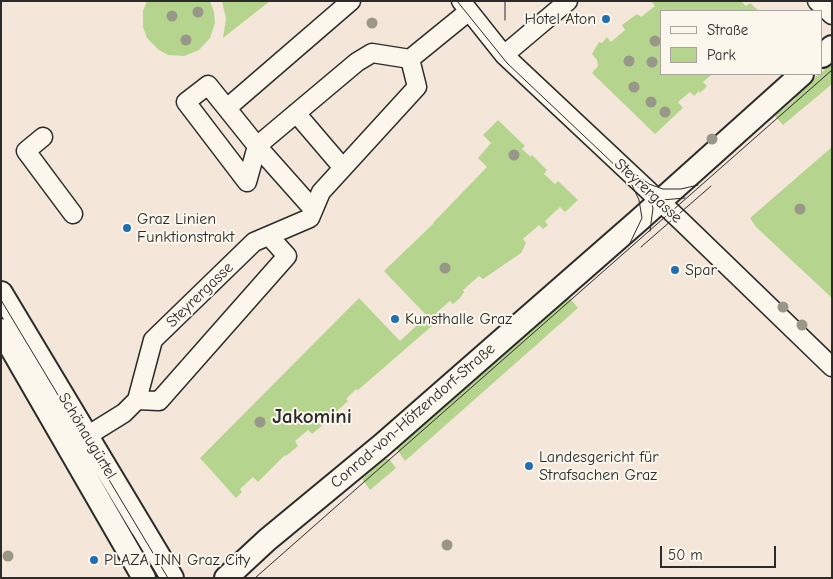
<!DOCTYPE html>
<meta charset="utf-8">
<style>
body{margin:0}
#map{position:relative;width:833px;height:579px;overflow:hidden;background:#f4e6d9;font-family:"Comic Neue",sans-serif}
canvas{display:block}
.frame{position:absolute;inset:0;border:2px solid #2b2b2b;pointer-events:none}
.legend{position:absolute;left:660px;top:10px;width:162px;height:65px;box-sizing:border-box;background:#fbf7ec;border:1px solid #a8a59f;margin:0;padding:6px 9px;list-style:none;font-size:15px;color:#2b2b2b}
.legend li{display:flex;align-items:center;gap:10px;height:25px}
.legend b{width:25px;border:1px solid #a8a59f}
.scale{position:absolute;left:660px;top:546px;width:116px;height:22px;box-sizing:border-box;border:2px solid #2b2b2b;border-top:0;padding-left:6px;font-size:15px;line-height:18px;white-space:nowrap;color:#2b2b2b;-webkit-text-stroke:4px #fbf7ec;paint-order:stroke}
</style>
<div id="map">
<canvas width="833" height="579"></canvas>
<div class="frame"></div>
<ul class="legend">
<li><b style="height:6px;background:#fbf7ec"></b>Straße</li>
<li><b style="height:14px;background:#b5d58f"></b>Park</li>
</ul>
<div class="scale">50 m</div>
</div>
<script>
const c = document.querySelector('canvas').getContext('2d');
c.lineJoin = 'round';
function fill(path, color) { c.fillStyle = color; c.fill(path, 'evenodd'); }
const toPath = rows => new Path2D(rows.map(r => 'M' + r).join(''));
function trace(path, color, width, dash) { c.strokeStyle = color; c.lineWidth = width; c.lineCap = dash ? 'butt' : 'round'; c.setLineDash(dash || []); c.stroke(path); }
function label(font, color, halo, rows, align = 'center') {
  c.font = font + ' "Comic Neue",sans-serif'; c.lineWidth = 4; c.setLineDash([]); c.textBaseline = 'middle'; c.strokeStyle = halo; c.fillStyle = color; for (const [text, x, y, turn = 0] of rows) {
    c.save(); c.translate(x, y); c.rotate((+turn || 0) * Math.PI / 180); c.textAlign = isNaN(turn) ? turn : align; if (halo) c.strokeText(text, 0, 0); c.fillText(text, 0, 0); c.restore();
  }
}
const green = toPath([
 [147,1,210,1,214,12,215,23,210,38,199,50,184,56,168,55,159,50,147,38,143,27,143,11],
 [222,1,270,1,223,38,226,19],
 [651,1,741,1,746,6,750,3,759,11,662,11,662,74,712,74,703,82,707,86,700,93,699,91,694,96,690,92,678,102,683,108,655,134,592,73,598,66,597,60,592,54,599,42,602,43,607,37,611,42,625,30,622,25,637,14,641,17,655,6],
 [832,63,832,84,783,125,775,116,796,98,795,96,819,74,822,74,822,72],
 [498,120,525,146,522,149,531,157,532,155,547,170,544,174,555,184,558,181,578,200,565,212,560,207,545,221,548,225,543,229,539,225,523,239,526,243,521,253,483,279,479,276,463,290,464,292,459,299,453,304,450,301,436,313,440,319,358,390,356,389,346,399,348,401,336,412,333,409,321,420,324,424,312,434,308,430,295,441,298,446,286,456,285,455,258,482,253,477,240,489,242,492,236,498,200,458,359,298,400,341,427,316,384,271,433,224,433,223,487,167,478,158,491,143,483,135],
 [832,147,832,298,756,227,750,218],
 [568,296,578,308,405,461,396,448],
 [384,459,389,459,396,468,370,490,362,479]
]);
const minor = toPath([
 [461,1,504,55,682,222,832,367],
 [817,1,832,15],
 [504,55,568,1],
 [227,108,351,1],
 [296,113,343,168],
 [43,137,26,151,73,214],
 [247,182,257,146,357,62,372,53,410,59,469,11],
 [247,182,186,102,208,85,257,146,313,209],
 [137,400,159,401,287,256,269,236],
 [87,436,124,413,137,400,153,340,254,242,310,218,321,192,417,87,410,59]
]);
const major = toPath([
 [822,56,832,47],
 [1,293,172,578],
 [1,330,144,578],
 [226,578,267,540,382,445,638,221,802,74]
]);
const tram = toPath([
 [457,1,507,63,639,188,649,195,662,200,685,198],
 [505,1,505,20],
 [627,168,649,184,663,189,681,189,698,185],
 [648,192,653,208,650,231],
 [630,243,642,218,639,200,632,185],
 [641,247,711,186],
 [1,300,168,578],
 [133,535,159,578],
 [255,578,832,70]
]);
const trees = [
 [198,12],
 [172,16],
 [372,23],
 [186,40],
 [655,41],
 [629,61],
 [652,62],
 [634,87],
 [651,102],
 [665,112],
 [712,139],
 [514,155],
 [800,209],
 [445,268],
 [783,307],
 [802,325],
 [260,422],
 [447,545],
 [8,556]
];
const markers = [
 [606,19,5,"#1f6fb2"],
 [127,228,5,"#1f6fb2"],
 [675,270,5,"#1f6fb2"],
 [395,319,5,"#1f6fb2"],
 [529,466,5,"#1f6fb2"],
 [94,560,5,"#1f6fb2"]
];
const poiNames = [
 ["Hotel Aton",596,19,"right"],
 ["Graz Linien",137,219],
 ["Funktionstrakt",137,237],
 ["Spar",685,270],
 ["Kunsthalle Graz",405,319],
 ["Landesgericht für",539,457],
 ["Strafsachen Graz",539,475],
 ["PLAZA INN Graz City",104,560]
];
const streetNames = [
 ["Steyrergasse",648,191,43],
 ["Steyrergasse",200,295,-44],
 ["Conrad-von-Hötzendorf-Straße",413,416,-41],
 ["Schönaugürtel",87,436,59]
];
const districtNames = [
 ["Jakomini",312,417]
];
fill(green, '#b5d58f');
trace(minor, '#2b2b2b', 21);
trace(major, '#2b2b2b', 26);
trace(minor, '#fbf7ec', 18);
trace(major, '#fbf7ec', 22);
trace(tram, '#2b2b2b', 1);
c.fillStyle = '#999787';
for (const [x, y] of trees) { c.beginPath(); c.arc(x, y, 5.5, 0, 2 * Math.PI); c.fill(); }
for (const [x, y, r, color] of markers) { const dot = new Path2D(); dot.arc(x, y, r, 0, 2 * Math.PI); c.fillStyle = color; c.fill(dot); trace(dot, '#fbf7ec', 2); }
label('16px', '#2b2b2b', '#fbf7ec', poiNames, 'left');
label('16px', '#2b2b2b', '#fbf7ec', streetNames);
label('bold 21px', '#2b2b2b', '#fbf7ec', districtNames);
</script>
